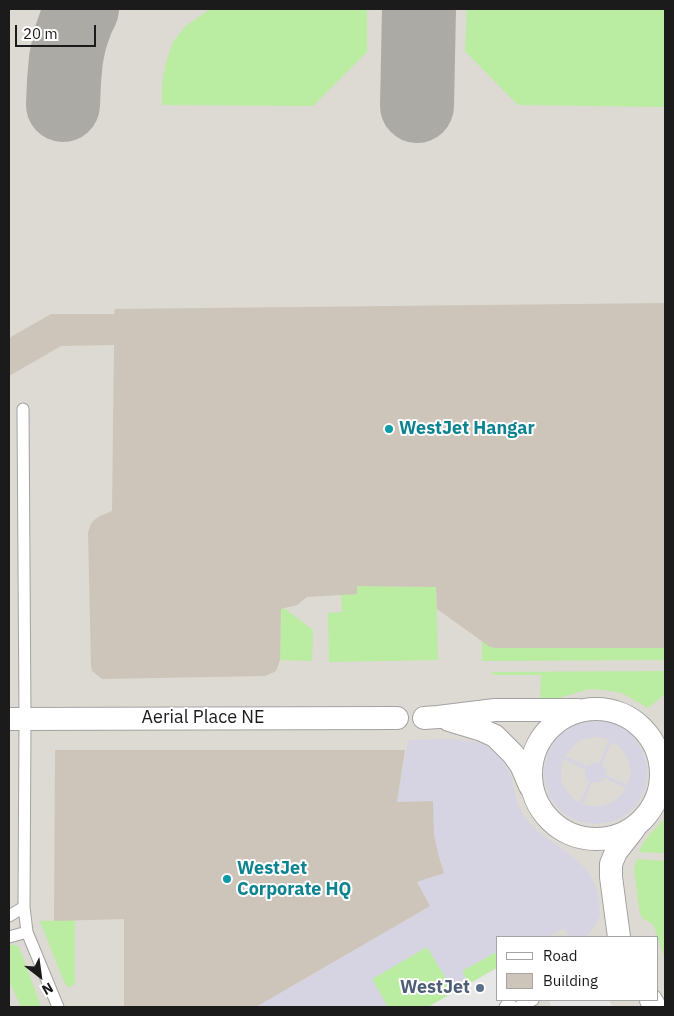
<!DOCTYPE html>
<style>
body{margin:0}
#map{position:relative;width:674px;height:1016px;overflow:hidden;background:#eeebe0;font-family:"IBM Plex Sans",sans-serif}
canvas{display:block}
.frame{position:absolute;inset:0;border:10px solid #1b1b1b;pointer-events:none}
.legend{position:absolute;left:496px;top:936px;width:162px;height:65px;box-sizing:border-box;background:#fff;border:1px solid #a4a4a4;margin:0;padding:6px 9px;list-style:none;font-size:15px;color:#1b1b1b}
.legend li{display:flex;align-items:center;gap:10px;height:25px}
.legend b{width:25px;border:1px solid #a4a4a4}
.north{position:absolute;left:15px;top:951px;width:50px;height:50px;-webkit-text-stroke:4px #fff;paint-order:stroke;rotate:150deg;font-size:14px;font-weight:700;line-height:20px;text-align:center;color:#1b1b1b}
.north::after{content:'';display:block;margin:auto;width:18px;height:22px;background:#1b1b1b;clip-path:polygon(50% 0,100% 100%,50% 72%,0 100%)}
.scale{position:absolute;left:15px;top:25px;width:81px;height:22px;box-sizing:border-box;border:2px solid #1b1b1b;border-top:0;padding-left:6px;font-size:15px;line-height:18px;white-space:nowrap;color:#1b1b1b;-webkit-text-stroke:4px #fff;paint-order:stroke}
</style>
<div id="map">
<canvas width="674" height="1016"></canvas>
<div class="frame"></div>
<ul class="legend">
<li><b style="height:6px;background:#fff"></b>Road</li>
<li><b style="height:14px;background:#cdc5b9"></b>Building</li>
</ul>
<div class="north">N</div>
<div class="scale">20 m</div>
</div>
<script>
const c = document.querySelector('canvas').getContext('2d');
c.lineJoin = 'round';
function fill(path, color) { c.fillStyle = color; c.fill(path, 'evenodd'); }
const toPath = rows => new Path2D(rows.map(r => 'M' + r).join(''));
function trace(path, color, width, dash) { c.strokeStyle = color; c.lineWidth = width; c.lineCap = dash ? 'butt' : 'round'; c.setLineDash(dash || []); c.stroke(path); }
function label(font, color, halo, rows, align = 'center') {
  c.font = font + ' "IBM Plex Sans",sans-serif'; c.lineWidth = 4; c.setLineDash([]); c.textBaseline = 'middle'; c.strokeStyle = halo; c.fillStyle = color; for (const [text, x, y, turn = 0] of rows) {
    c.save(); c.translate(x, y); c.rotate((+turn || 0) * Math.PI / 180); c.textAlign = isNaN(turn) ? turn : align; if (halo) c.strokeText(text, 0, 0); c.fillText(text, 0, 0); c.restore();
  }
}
const airport = toPath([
 [9,9,665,9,665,1007,9,1007],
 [498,937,658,937,658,1000,498,1000]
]);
const grass = toPath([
 [214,9,367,9,367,52,313,106,162,105,162,83,166,62,173,42,186,26,209,10],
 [467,9,665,9,665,107,518,105,465,51],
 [357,586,436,587,438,660,329,662,328,613,342,612,341,594,357,594],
 [281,606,313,630,312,661,280,660],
 [482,634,490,647,496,648,665,648,665,660,482,661],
 [665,671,665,694,648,708,622,693,605,690,589,689,562,697,548,701,540,701,541,675,493,675,492,672],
 [665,817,665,853,639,852,642,845,649,835,660,824],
 [637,859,665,861,665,960,654,926,651,923,645,920,640,915,634,869],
 [75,920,75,984,72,986,69,987,65,984,40,921],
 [9,944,18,946,21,952,41,1007,21,1007,9,980],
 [427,946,454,992,428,1007,388,1007,372,979],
 [498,951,498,970,496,968,469,984,462,971]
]);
const parking = toPath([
 [497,968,498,970,498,1000,515,1000,519,1007,428,1007],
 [548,1000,609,1000,613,1007,552,1007]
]);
const plaza = toPath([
 [589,721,607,722,616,724,631,734,641,748,647,764,647,774,644,791,635,807,621,818,613,821,597,824,581,822,573,819,560,810,550,797,545,782,544,774,545,765,549,750,559,736,572,727],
 [599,737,609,740,599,763,592,763,587,766,565,756,572,747,581,740,587,738],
 [612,742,620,747,627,757,631,773,627,785,606,775,606,770,602,764],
 [563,759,586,770,585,776,589,782,580,802,576,801,568,793,562,783,561,772],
 [605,778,626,788,622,794,613,802,602,806,589,806,583,804,592,783,600,782],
 [449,739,482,743,500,756,511,775,517,803,524,817,538,832,576,859,585,868,591,877,596,887,598,899,600,914,596,924,591,931,584,937,570,937,564,928,547,937,498,937,498,951,462,971,469,984,454,992,427,947,372,979,388,1007,256,1007,430,906,417,882,444,873,439,857,434,835,433,815,397,802,404,760,409,740]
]);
const taxiway = toPath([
 [63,105,64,81,66,59,70,39,77,19,82,9],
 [417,106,419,9]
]);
const building = toPath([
 [665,303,665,648,496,648,490,647,437,609,436,587,357,586,357,594,307,597,297,605,281,609,280,660,276,671,270,674,265,676,102,679,96,674,92,671,91,665,88,533,90,526,93,521,100,516,112,511,114,345,61,346,9,376,9,338,51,314,114,314,115,309],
 [55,750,405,750,397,802,433,801,434,835,439,857,444,873,417,882,430,906,256,1007,124,1007,124,919,54,921]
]);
const service = toPath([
 [23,409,25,719,24,907,27,932,58,1007],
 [9,916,24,907],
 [9,937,27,932],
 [505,1007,510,1000],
 [518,1007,533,1000]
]);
const minor = toPath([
 '531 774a65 65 0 1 1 130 0a65 65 0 1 1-130 0Z',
 [424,718,438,717,495,710,578,710],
 [9,719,397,718],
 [449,720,482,730,495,736,513,754,521,765,530,786],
 [619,937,611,877,611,864,616,852,634,829],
 [651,1000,655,1007]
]);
const markers = [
 [389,429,5,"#0f9aa8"],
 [227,879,5,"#0f9aa8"],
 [480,988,5,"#5c6f8a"]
];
const cultureNames = [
 ["WestJet Hangar",399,429],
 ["WestJet",237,869],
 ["Corporate HQ",237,890]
];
const streetNames = [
 ["Aerial Place NE",203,718]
];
const serviceNames = [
 ["WestJet",470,988]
];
fill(airport, '#dcdad2');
fill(grass, '#baeca1');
fill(parking, '#e7e7e7');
fill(plaza, '#d6d4e3');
trace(taxiway, '#acaaa4', 74);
fill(building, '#cdc5b9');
trace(service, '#a2a2a2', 13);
trace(minor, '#a2a2a2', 24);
trace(service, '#fff', 11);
trace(minor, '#fff', 22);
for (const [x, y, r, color] of markers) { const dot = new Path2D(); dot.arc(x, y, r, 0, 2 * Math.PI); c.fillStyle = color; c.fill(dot); trace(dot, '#fff', 2); }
label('bold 18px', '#0d838f', '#fff', cultureNames, 'left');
label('18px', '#1b1b1b', '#fff', streetNames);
label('bold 18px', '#4e5e75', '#fff', serviceNames, 'right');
</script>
